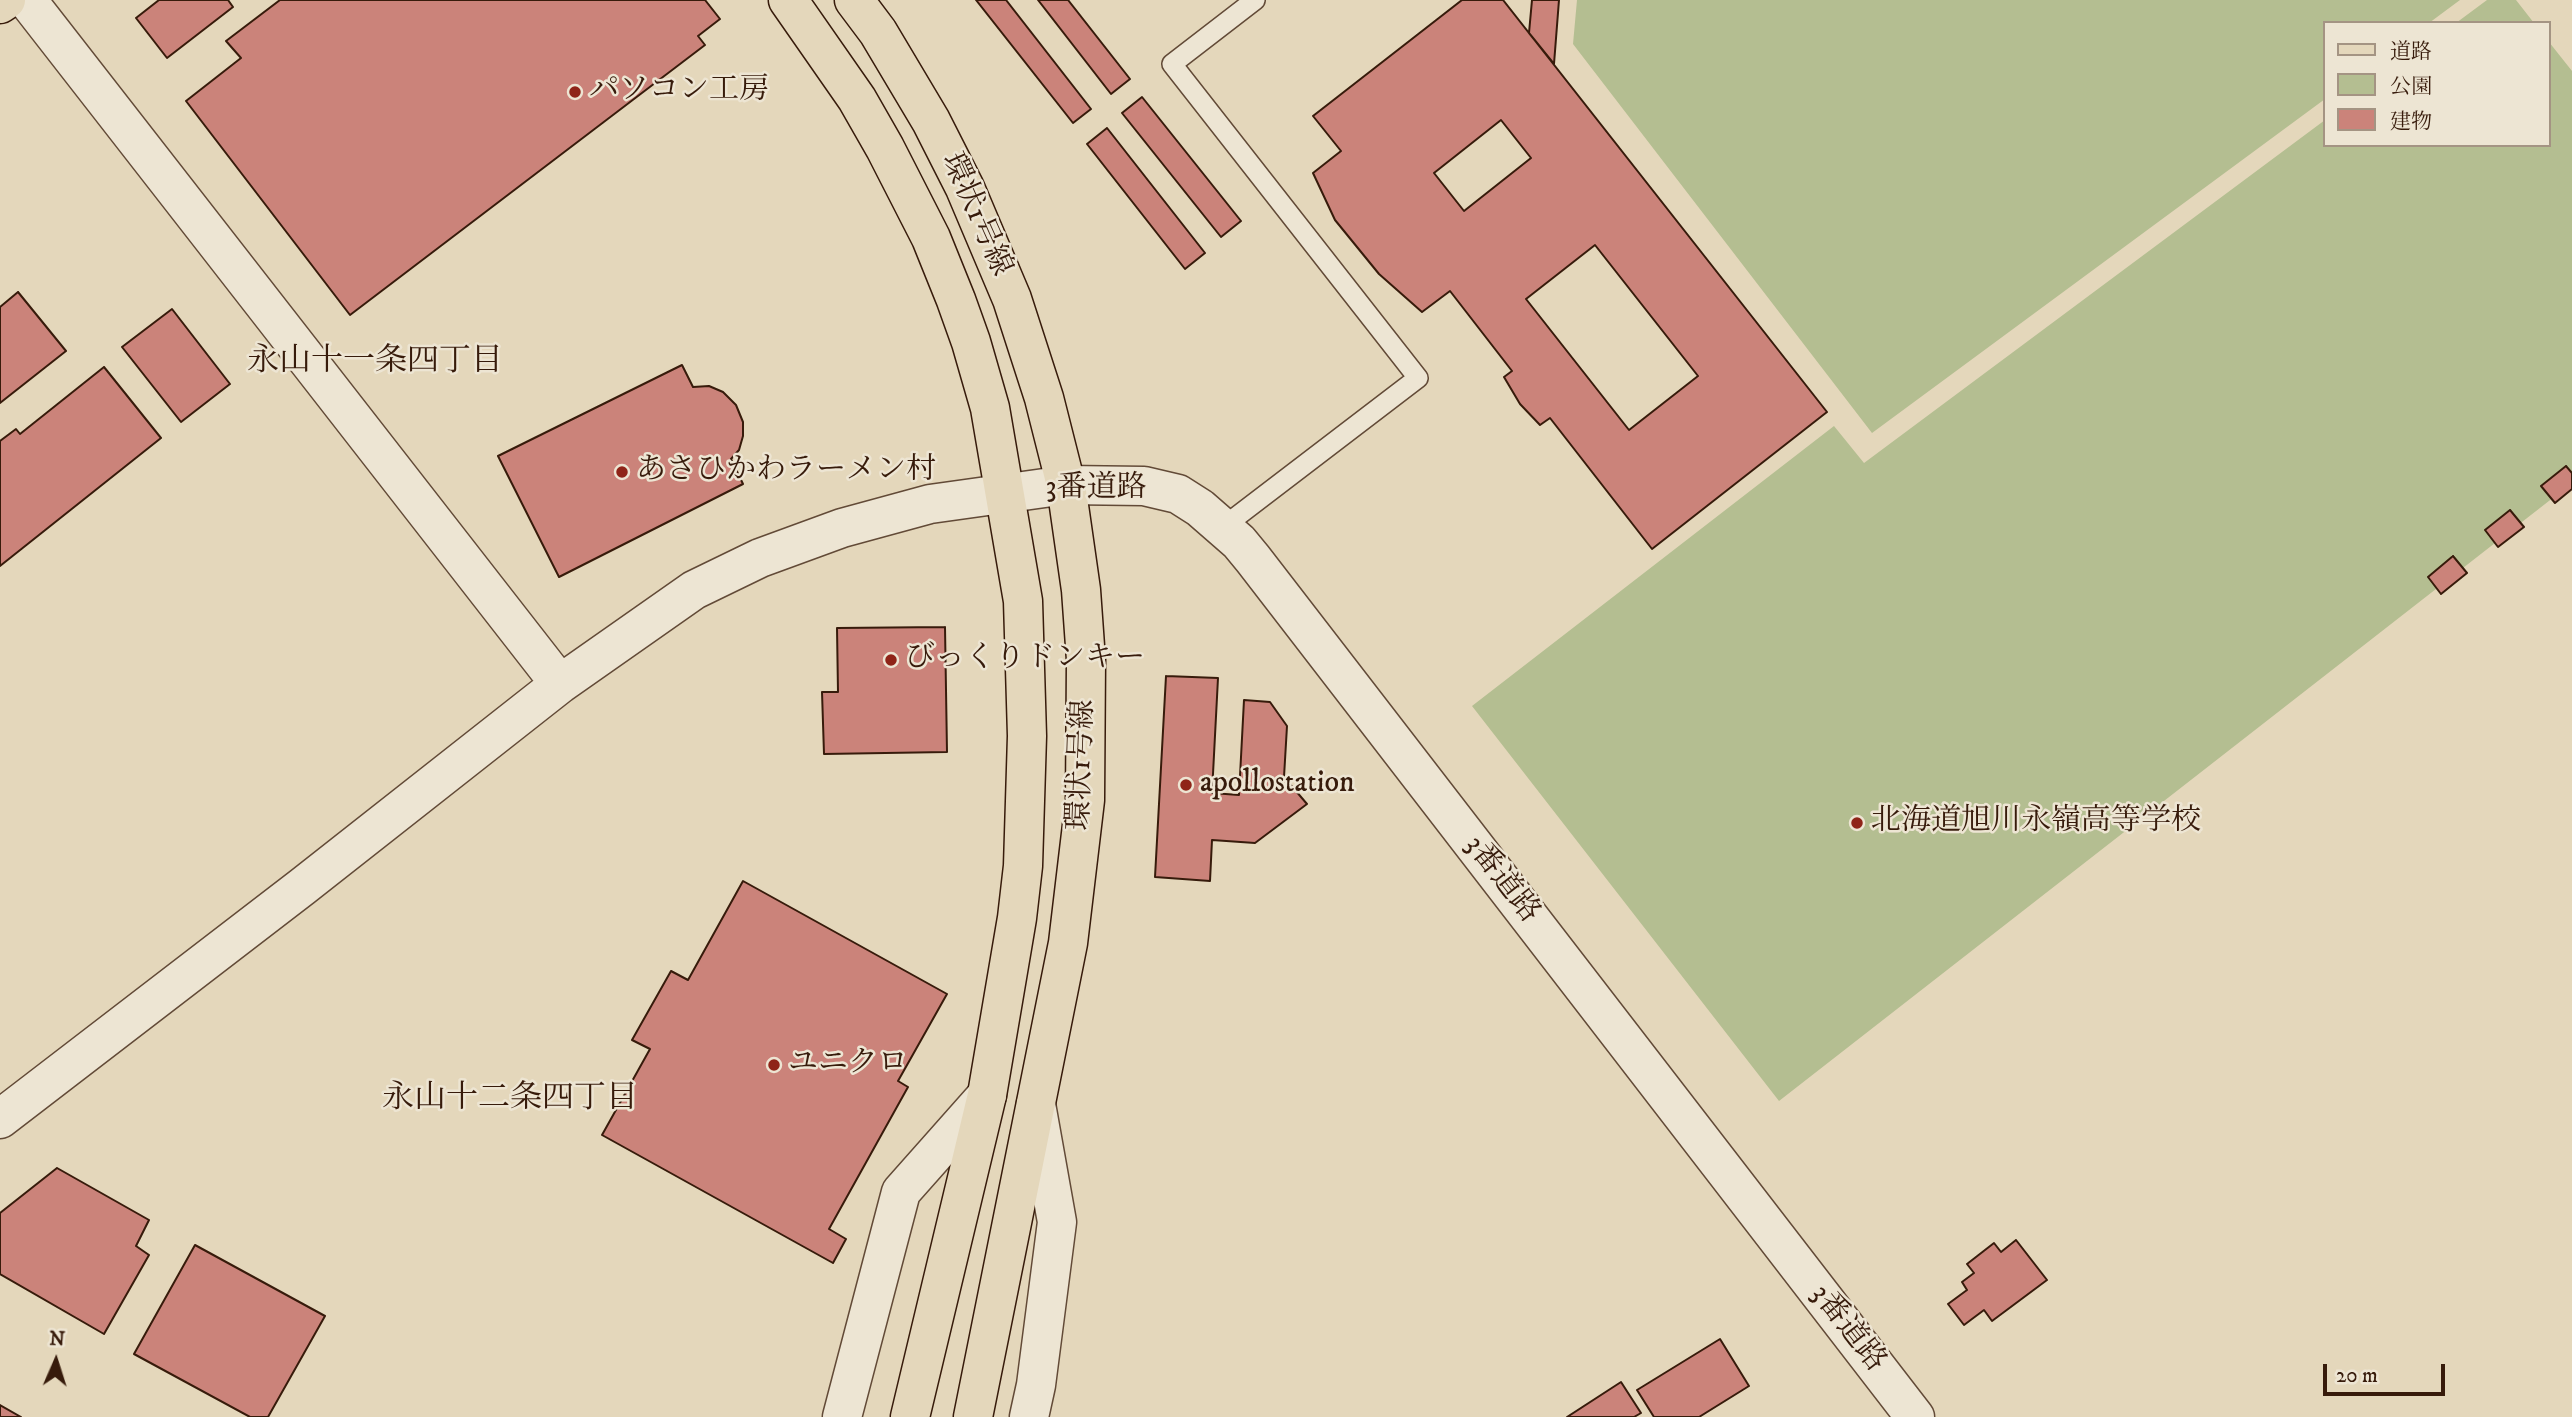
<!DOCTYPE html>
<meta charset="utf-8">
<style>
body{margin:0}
#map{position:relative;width:2572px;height:1417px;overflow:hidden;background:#e4d7bb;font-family:"IM FELL DW Pica","Noto Serif JP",serif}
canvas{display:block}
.legend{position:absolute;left:2323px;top:21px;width:228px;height:126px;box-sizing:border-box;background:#ede5d3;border:2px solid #a49483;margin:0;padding:9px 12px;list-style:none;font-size:21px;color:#371b0b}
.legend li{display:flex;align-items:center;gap:14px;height:35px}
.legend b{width:35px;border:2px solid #a49483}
.north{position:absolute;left:21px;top:1326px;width:70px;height:70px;-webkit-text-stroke:5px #ede5d3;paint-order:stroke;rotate:3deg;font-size:19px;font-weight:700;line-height:28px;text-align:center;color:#371b0b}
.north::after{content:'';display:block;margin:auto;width:24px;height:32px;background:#371b0b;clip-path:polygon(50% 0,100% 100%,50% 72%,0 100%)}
.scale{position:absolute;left:2323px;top:1364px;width:122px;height:32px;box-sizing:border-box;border:4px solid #371b0b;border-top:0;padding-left:9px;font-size:21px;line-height:24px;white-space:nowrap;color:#371b0b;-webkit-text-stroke:5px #ede5d3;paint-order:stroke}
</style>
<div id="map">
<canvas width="2572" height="1417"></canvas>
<ul class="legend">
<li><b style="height:9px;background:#e4d7bb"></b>道路</li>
<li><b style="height:19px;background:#b4be91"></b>公園</li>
<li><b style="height:19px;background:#cb837a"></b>建物</li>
</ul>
<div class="north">N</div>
<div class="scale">20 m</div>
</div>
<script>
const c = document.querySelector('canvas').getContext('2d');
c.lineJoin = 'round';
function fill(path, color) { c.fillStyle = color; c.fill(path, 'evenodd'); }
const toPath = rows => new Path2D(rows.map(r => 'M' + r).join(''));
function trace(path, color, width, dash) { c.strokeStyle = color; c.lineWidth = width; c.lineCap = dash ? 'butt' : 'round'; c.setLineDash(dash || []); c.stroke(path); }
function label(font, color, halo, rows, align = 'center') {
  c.font = font + ' "IM FELL DW Pica","Noto Serif JP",serif'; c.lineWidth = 5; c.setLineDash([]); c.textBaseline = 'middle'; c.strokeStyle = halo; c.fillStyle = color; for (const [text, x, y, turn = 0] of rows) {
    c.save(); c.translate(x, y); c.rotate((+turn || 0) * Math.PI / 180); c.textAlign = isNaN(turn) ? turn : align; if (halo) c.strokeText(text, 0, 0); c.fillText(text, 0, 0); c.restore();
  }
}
const green = toPath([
 [1577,0,2460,0,2429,23,2325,23,2325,99,1872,433,1573,44],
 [2487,0,2516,0,2534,23,2456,23],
 [2549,42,2572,71,2572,483,1779,1101,1472,706,1834,426,1864,463,2325,120,2325,145,2549,145]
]);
const building = toPath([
 [159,0,228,0,233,7,167,58,136,18,159,0],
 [280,0,705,0,720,19,698,36,705,45,350,315,186,101,241,58,226,41,280,0],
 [976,0,1006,0,1091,109,1073,123,976,0],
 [1038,0,1068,0,1130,79,1111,94,1038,0],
 [1462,0,1503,0,1827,412,1652,549,1550,418,1540,425,1520,404,1504,377,1512,371,1450,291,1422,312,1379,274,1335,220,1313,173,1341,151,1313,116,1462,0],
 [1501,120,1531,158,1464,211,1434,173,1501,120],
 [1595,245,1698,376,1629,430,1526,299,1595,245],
 [1532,0,1559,0,1554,64,1529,33,1532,0],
 [1142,97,1241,221,1221,237,1122,113,1142,97],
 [1107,128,1205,253,1185,269,1087,144,1107,128],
 [18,292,66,351,0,403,0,307,18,292],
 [172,309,230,384,181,422,122,347,172,309],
 [682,365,693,387,709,386,723,392,736,405,743,422,743,436,739,450,731,459,743,484,559,577,498,456,682,365],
 [104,367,161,438,0,566,0,441,16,429,20,434,104,367],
 [2566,466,2572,473,2572,489,2555,503,2541,486,2566,466],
 [2510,510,2524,527,2498,547,2485,530,2510,510],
 [2453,556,2467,573,2441,594,2428,577,2453,556],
 [945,627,947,752,824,754,822,692,838,692,837,628,945,627],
 [1166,676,1218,678,1212,793,1239,795,1244,700,1270,702,1287,726,1284,777,1307,804,1255,843,1212,840,1210,881,1155,877,1166,676],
 [743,881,947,994,898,1081,908,1087,829,1229,846,1239,833,1263,602,1135,650,1049,632,1040,671,971,688,980,743,881],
 [57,1168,149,1220,136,1246,149,1255,104,1334,0,1274,0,1213,57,1168],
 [2016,1240,2047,1280,1992,1321,1984,1310,1964,1325,1948,1304,1967,1290,1962,1282,1974,1273,1967,1264,1994,1243,2001,1252,2016,1240],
 [195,1245,325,1316,268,1417,250,1417,134,1354,195,1245],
 [1720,1339,1749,1386,1699,1417,1654,1417,1637,1390,1720,1339],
 [1621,1382,1641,1413,1634,1417,1567,1417,1621,1382],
 [0,1405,21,1417,0,1417,0,1405]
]);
const service = toPath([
 [1223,527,1418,378,1172,64,1255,0]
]);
const minor = toPath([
 [27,0,560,684],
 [0,1119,302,887,560,684,694,590,760,558,842,528,930,504,1066,485,1144,486,1178,494,1200,508,1239,542,1253,559,1915,1417],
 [842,1417,901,1192,987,1095],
 [1029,1417,1036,1385,1057,1222,1036,1104]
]);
const primary = toPath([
 [788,0,857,99,885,148,931,238,956,300,971,342,990,408,1023,601,1027,736,1023,866,1017,918,987,1095,910,1417],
 [854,0,878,32,931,121,965,188,1012,299,1044,398,1066,485,1081,590,1086,660,1085,800,1068,943,973,1417],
 [0,4,6,0]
]);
const markers = [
 [575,92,7,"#8f2418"],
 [622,472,7,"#8f2418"],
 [891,660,7,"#8f2418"],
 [1186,785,7,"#8f2418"],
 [1857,823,7,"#8f2418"],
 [774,1065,7,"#8f2418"]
];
const poiNames = [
 ["パソコン工房",589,92],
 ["あさひかわラーメン村",636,472],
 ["びっくりドンキー",905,660],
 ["apollostation",1200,785],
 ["北海道旭川永嶺高等学校",1871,823],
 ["ユニクロ",788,1065]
];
const streetNames = [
 ["環状1号線",975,215,66],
 ["3番道路",1096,490],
 ["環状1号線",1083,765,-88],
 ["3番道路",1501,880,52],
 ["3番道路",1847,1329,52]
];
const neighbourhoodNames = [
 ["永山十一条四丁目",375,363],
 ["永山十二条四丁目",510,1100]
];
fill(green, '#b4be91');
fill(building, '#cb837a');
trace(building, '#371b0b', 2);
trace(service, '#624a37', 22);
trace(minor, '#624a37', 41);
trace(primary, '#371b0b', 41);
trace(service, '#ede5d3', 19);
trace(minor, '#ede5d3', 38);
trace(primary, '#e4d7bb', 38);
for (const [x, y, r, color] of markers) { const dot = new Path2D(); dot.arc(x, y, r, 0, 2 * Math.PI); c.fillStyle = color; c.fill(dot); trace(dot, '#ede5d3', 2.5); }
label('30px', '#371b0b', '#ede5d3', poiNames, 'left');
label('30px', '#371b0b', '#ede5d3', streetNames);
label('32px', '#371b0b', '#ede5d3', neighbourhoodNames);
</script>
